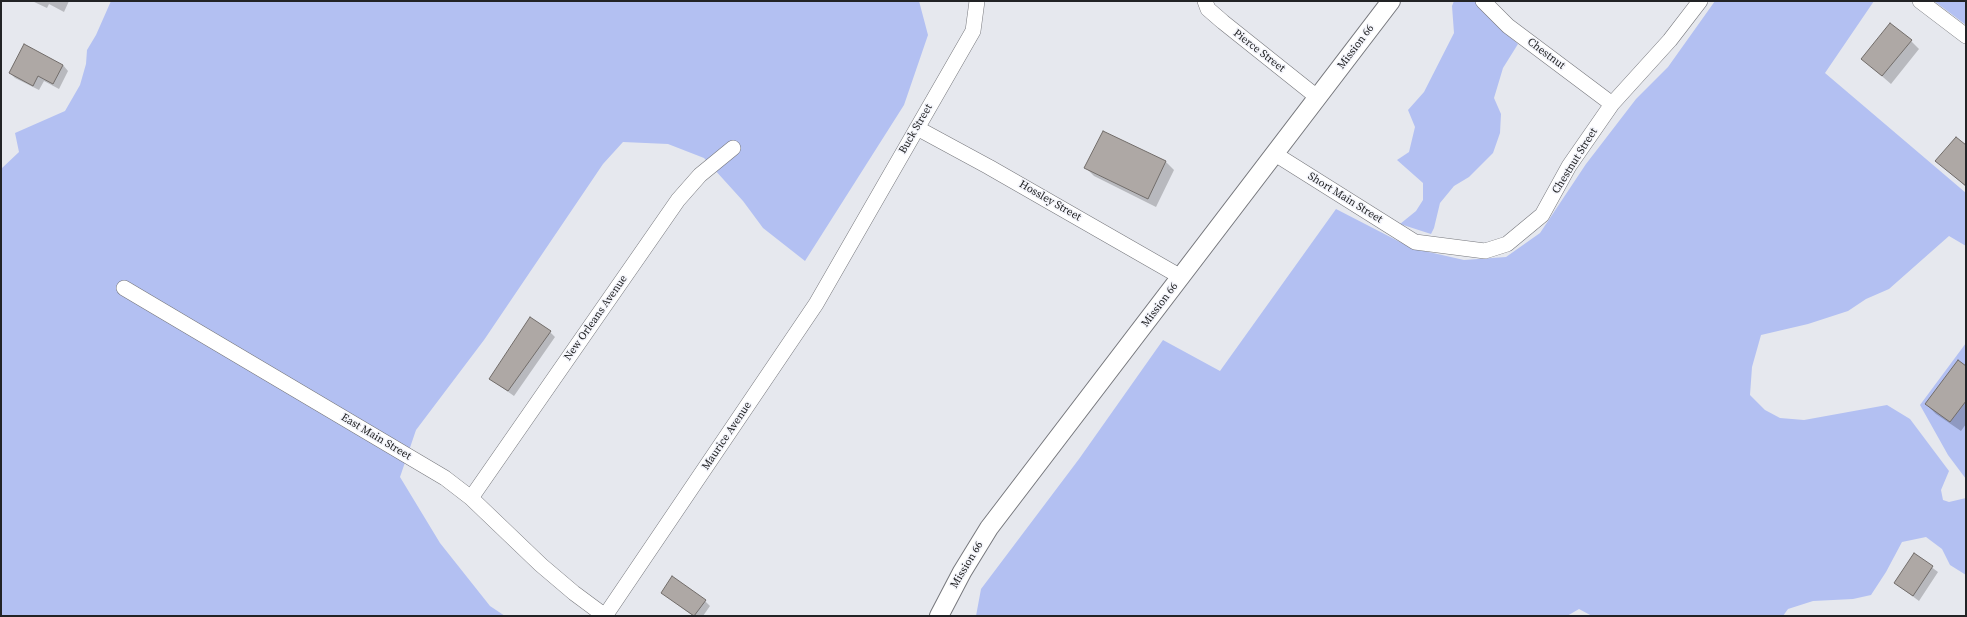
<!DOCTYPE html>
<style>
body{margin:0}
#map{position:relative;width:1967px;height:617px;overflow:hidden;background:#e6e8ee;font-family:"Source Serif 4",serif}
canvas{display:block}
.frame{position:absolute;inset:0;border:2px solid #222325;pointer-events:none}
</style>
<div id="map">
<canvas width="1967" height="617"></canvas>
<div class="frame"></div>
</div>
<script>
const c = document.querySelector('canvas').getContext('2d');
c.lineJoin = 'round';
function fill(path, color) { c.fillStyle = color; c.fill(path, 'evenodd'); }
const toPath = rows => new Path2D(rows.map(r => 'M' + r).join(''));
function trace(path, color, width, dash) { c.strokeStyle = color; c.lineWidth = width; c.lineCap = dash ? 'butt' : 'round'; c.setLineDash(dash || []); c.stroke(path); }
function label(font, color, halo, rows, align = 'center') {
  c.font = font + ' "Source Serif 4",serif'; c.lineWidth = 3; c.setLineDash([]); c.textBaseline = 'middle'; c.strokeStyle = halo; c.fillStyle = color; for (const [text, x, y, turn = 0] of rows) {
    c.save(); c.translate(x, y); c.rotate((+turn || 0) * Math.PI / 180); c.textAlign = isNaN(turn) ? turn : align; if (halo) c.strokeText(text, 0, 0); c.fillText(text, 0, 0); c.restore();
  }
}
const green = toPath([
 [111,1,919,1,928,35,904,105,805,261,763,228,743,201,704,158,668,144,623,142,603,164,484,340,416,430,400,477,440,543,490,606,505,616,1,616,1,169,19,152,15,133,65,111,80,85,86,64,87,50,96,35],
 [1454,1,1477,1,1495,23,1518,44,1503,68,1494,98,1501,114,1500,133,1493,153,1469,177,1454,186,1440,203,1434,228,1431,234,1400,224,1416,211,1423,200,1423,183,1397,160,1409,152,1415,127,1408,110,1424,92,1454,33,1452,6],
 [1715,1,1874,1,1825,73,1966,193,1966,246,1949,236,1889,289,1866,299,1848,311,1808,324,1761,335,1752,367,1750,395,1765,410,1780,418,1804,420,1887,405,1910,419,1949,471,1941,490,1943,500,1949,502,1966,498,1966,575,1950,565,1942,549,1926,537,1902,542,1886,572,1871,595,1853,599,1813,601,1788,609,1783,616,1592,616,1579,609,1567,616,976,616,981,589,1079,459,1163,340,1220,371,1336,209,1400,242,1420,250,1464,260,1506,257,1540,233,1586,164,1636,99,1668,67],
 [1934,1,1966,1,1966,25],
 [1966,343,1966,479,1948,455,1920,405]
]);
const shadow = toPath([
 [32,1,69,1,64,12,49,4,47,8],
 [1911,41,1919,49,1891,84,1862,59],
 [63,65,68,71,59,89,44,81,39,90,15,78,10,73],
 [1103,132,1166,162,1174,170,1156,207,1094,176,1086,168],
 [1966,147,1966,187,1937,161],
 [550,332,555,337,514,396,490,379],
 [1966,367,1966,424,1961,431,1936,414,1926,404],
 [1914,554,1938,572,1919,601,1895,583],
 [662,593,705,601,710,606,703,616,693,616]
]);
const building = toPath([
 [1890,23,1912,40,1882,76,1861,59,1890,23],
 [24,44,63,65,53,84,38,76,33,86,9,73,24,44],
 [1103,131,1166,161,1148,199,1084,168,1103,131],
 [1956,137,1966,145,1966,186,1935,161,1956,137],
 [530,317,551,331,508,391,489,379,530,317],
 [1958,360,1966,366,1966,401,1950,422,1925,404,1958,360],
 [1914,553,1933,566,1913,596,1894,583,1914,553],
 [672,576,706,600,694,616,661,593,672,576]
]);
const minor = toPath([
 [1205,1,1208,9,1223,22,1317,97],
 [1483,1,1508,26,1612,104],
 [1920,1,1966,36],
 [917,128,989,167,1181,277],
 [1275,154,1415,242,1485,251,1507,244,1542,215,1569,166,1612,104,1670,40,1700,1],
 [124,288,445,478,471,498,541,565,574,593,605,616],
 [471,498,678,200,700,175,733,148],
 [605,616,816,304,973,31,977,1]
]);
const tertiary = toPath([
 [939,616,962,572,989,528,1391,1]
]);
const streetNames = [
 ["Mission 66",1356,47,-53],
 ["Pierce Street",1259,51,38],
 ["Chestnut",1546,54,37],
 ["Buck Street",916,129,-60],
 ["Chestnut Street",1575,161,-58],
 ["Short Main Street",1345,198,32],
 ["Hossley Street",1050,201,30],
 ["Mission 66",1160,305,-53],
 ["New Orleans Avenue",596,318,-55],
 ["Maurice Avenue",727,436,-56],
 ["East Main Street",376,437,31],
 ["Mission 66",967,565,-59]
];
fill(green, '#b3c0f2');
fill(shadow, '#0003');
fill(building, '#aea8a5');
trace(building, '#716c69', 1);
trace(minor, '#76777c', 16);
trace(tertiary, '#76777c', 20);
trace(minor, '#fff', 15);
trace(tertiary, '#fff', 18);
label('11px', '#222325', '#f4f5fb', streetNames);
</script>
